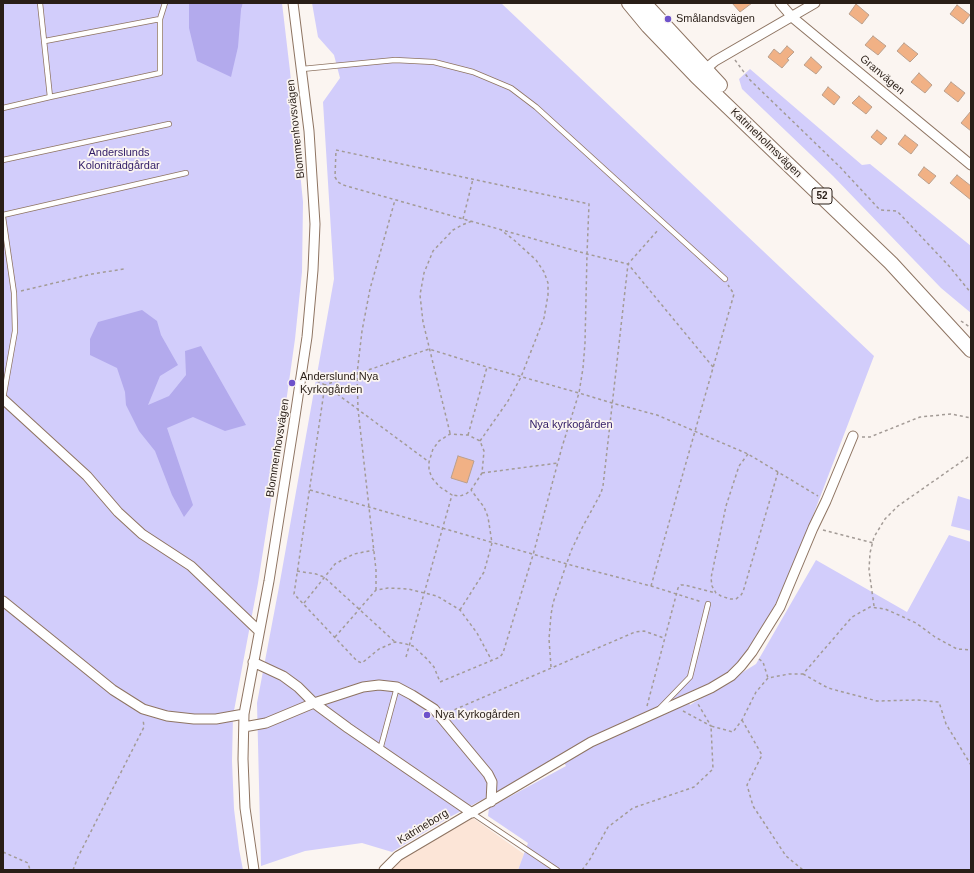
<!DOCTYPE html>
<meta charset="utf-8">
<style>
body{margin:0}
#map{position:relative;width:974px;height:873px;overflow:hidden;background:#fbf5f1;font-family:Helvetica,sans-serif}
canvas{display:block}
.frame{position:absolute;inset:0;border:4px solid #291e17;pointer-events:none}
</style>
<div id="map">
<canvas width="974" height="873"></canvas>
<div class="frame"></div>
</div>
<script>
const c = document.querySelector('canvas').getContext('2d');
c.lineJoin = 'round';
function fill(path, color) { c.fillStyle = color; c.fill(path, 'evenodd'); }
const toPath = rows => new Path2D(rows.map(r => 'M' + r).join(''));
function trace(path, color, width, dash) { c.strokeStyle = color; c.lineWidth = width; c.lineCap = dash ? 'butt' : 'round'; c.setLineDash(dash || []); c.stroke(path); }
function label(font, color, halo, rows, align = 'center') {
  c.font = font + ' Helvetica,sans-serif'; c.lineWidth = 3.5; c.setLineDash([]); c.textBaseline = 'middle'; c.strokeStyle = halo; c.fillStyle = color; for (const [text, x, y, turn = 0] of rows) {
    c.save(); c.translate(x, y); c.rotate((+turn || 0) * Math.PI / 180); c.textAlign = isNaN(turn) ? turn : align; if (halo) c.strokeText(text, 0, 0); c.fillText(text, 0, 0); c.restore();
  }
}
const built = toPath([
 [473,818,524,854,518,870,390,870,401,859]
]);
const green = toPath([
 [3,3,189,3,189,28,241,10,243,3,282,3,290,71,303,202,302,272,295,339,283,424,258,583,233,716,232,761,234,809,239,849,243,870,3,870],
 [312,3,501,3,874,356,801,547,777,601,765,625,736,666,724,677,686,696,690,705,756,664,816,560,907,612,949,535,971,542,971,870,518,870,528,843,488,816,489,808,566,766,560,755,506,787,450,817,392,852,362,843,305,851,261,866,257,703,279,587,334,279,323,102,340,78,334,55,318,37],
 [750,69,862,165,870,164,971,246,971,313,941,288,833,176,742,89,739,79],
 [958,496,971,500,971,531,951,526]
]);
const water = toPath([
 [189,3,243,3,241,10,238,47,231,77,197,61,189,28],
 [142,310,157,321,161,335,178,365,160,376,148,405,169,396,186,375,185,351,201,346,246,425,225,431,193,417,167,428,193,505,184,517,172,495,155,451,139,431,126,405,125,392,117,368,90,355,90,339,98,322]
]);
const building = toPath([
 [732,3,752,3,740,12,732,3],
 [856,4,869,15,862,24,849,14,856,4],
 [957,5,970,15,963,24,950,14,957,5],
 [873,36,886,46,878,55,865,45,873,36],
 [904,43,918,54,910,62,897,51,904,43],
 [787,46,794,52,787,59,789,60,782,68,768,57,774,49,780,54,787,46],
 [811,57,822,67,816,74,804,65,811,57],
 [919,73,932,85,925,93,911,82,919,73],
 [951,82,965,93,958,102,944,91,951,82],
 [828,87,840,97,834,105,822,95,828,87],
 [859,96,872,107,866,114,852,103,859,96],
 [971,111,971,131,961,123,971,111],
 [877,130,887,138,881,145,871,137,877,130],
 [905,135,918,145,911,154,898,144,905,135],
 [924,167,936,176,929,184,918,175,924,167],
 [957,175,971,186,971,200,950,183,957,175],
 [458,456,474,461,467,483,451,478,458,456]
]);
const path = toPath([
 [735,60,749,79,840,167,880,210,897,211,949,266,971,293],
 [463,219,473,179],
 [21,291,92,274,124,269],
 [961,321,971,328],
 [713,367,628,264,587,254,343,185,338,182,335,177,336,150,589,204,587,254,585,343,583,368,579,393,562,447,533,555,503,653,500,657,440,682,434,667,427,659,413,646,406,644,395,642,379,649,362,663,357,661,294,594,325,385,429,349,487,367,579,393,612,403,657,415,748,454,818,496],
 [317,381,325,385,429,462],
 [450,433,423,322,420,295,424,273,433,251,453,230,462,225,472,221],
 [468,435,487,367],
 [862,437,870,437,920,417,951,414,971,418],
 [480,441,508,401,521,377,544,318,548,295,548,283,544,272,536,260,514,240,501,230],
 [748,454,739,466,726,506,711,578,712,586,716,593,721,596,730,599,736,599,741,595,743,592,778,472],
 [482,473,558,463],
 [310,490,567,564,651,586,702,602],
 [823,530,873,543],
 [297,571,316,574,324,577,395,642],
 [651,586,734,294,728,285],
 [376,590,376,570,358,409,357,374,362,331,370,289,395,200],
 [304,603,335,564,344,559,354,554,374,550],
 [874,606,869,570,870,553,874,537,885,519,898,506,971,455],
 [460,610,484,572,492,543,488,517,484,507,471,490],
 [335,637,376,590,388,588,408,589,437,596,460,610,477,633,492,661],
 [406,657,452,495,440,487,432,478,429,470,429,462,433,449,439,441,450,434,468,435,480,441,484,451,482,473,471,490,466,494,460,496,452,495],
 [759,659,763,662,768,678],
 [551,667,549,639,551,615,553,603,571,551,582,528,601,493,603,486,628,264,659,229],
 [803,674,828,688,877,701,917,700,939,702,946,724,971,765],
 [647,706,678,588,681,585,685,585,716,593],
 [683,711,711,726,698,704],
 [449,712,635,632,644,631,664,638],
 [742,720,762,755,747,785,753,806,786,856,803,870],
 [3,852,28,863,30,870],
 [73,870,78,857,144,727,143,719],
 [582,870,589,861,608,827,633,808,694,787,713,769,711,726,733,732,742,720,756,692,768,678,789,674,803,674,852,617,870,607,885,609,901,616,916,623,935,637,957,649,971,650]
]);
const lane = toPath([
 [45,41,160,19],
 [302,69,395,60,434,62,473,72,511,88,536,107,725,279],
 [50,97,160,73,160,19,165,3],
 [3,108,50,97,40,3],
 [3,160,169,124],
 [3,215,186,173],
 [3,217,14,293,15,331,3,399],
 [660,708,690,677,708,604],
 [380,750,397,687],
 [472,813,557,870]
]);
const street = toPath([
 [780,3,792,17,971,165],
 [702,72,715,61,815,3],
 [3,399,87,476,118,512,142,534,191,566,259,631],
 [3,601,113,690,143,709,167,716,194,719,216,719,244,714],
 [253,662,283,676,298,687,314,703,348,728,472,813],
 [244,727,266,723,314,703,363,687,379,685,397,687,412,695,434,709,488,774,492,782,491,802],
 [254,870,245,808,243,759,244,714,269,581,294,423,307,337,313,270,315,224,309,131,293,3],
 [384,870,398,856,591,742,711,688,731,676,741,666,752,652,780,607,813,528,826,501,853,436]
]);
const primary = toPath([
 [629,3,648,26,697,77,891,263,971,350],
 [644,3,720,85]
]);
const markers = [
 [668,19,4,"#6e52cb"],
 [292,383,4,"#6e52cb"],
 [427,715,4,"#6e52cb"]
];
const shields = [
 [822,196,20]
];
const shieldNames = [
 ["52",822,196]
];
const poiNames = [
 ["Smålandsvägen",676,19],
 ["Anderslund Nya",300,377],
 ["Kyrkogården",300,390],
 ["Nya Kyrkogården",435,715]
];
const streetNames = [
 ["Granvägen",882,75,40],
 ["Blommenhovsvägen",296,129,-96],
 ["Katrineholmsvägen",766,143,44],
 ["Blommenhovsvägen",278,448,-81],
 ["Katrineborg",423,827,-31]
];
const parkNames = [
 ["Anderslunds",119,153],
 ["Koloniträdgårdar",119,166],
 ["Nya kyrkogården",571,425]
];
fill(built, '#fce5d7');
fill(green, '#d2cdfb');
fill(water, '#b3aaed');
fill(building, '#f1b185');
trace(building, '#bba08d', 1);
trace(lane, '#8e7462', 6);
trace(street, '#8e7462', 11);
trace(primary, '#8e7462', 16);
trace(path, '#a39b96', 1.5, [3, 3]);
trace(lane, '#fff', 4.5);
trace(street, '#fff', 9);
trace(primary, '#fff', 14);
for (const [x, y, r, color] of markers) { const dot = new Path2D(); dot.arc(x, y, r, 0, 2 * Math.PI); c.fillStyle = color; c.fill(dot); trace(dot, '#fbf5f1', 1.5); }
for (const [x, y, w] of shields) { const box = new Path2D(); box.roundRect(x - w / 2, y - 8, w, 16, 3); c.fillStyle = '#fbf5f1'; c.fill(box); trace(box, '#291e17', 1); }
label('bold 10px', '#291e17', null, shieldNames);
label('11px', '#291e17', '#fbf5f1', poiNames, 'left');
label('11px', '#291e17', '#fbf5f1', streetNames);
label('11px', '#301b66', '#fbf5f1', parkNames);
</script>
